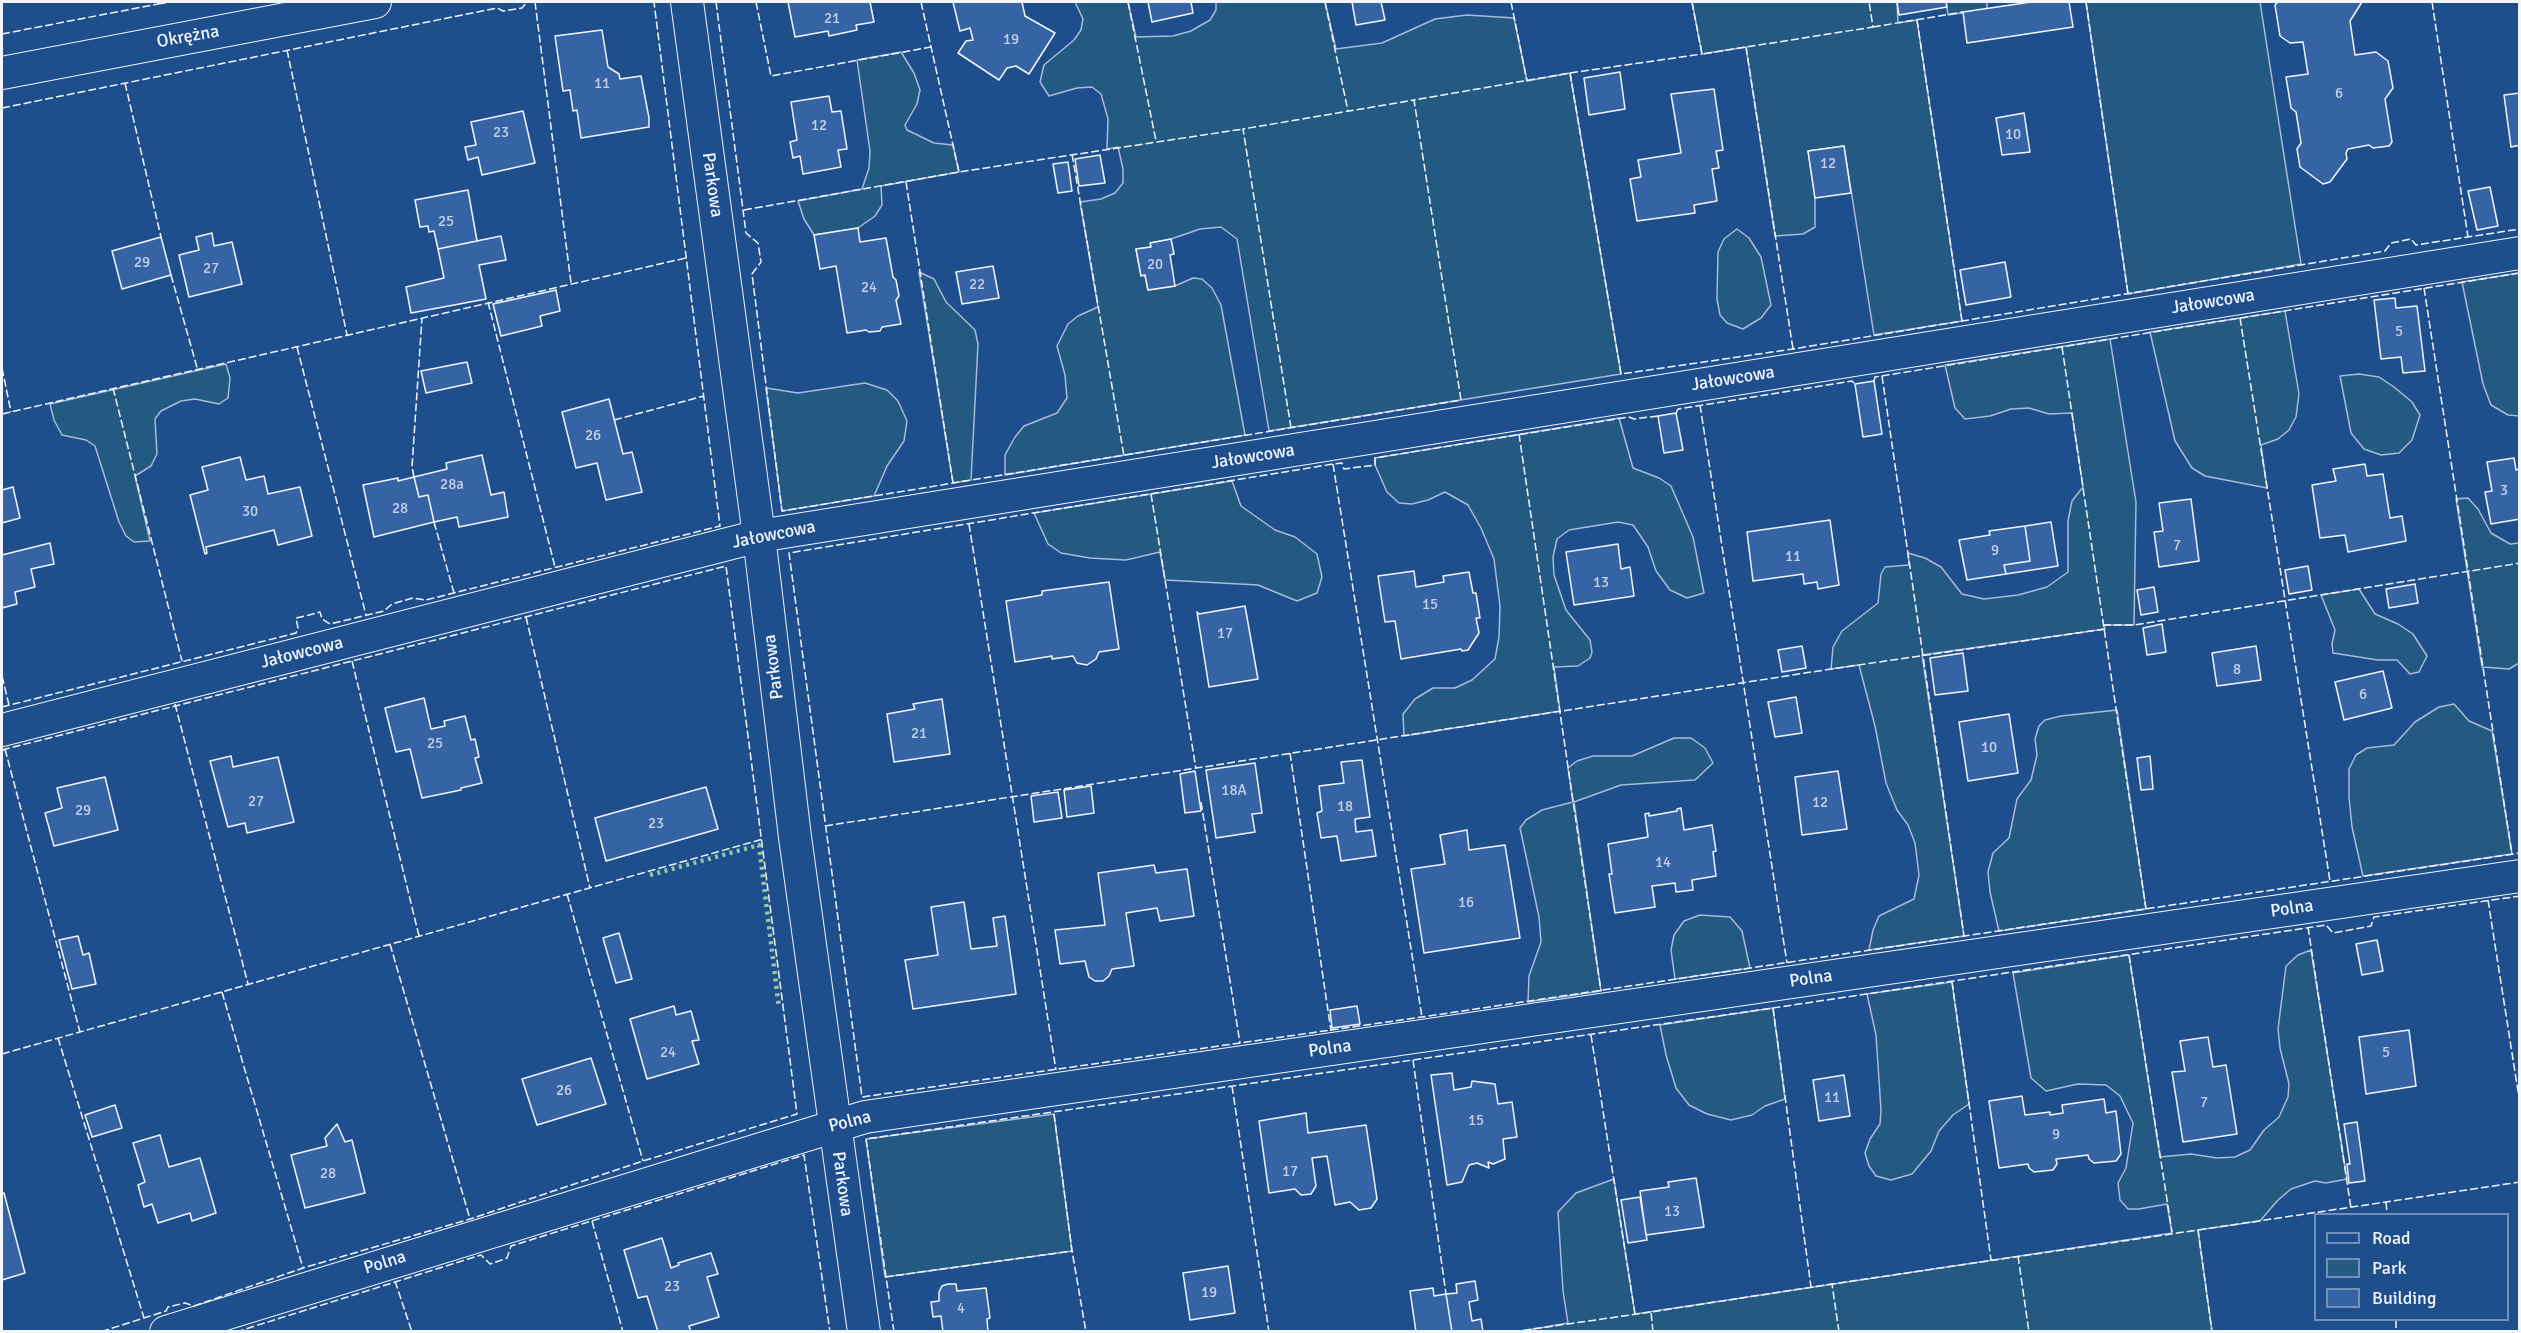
<!DOCTYPE html>
<meta charset="utf-8">
<style>
body{margin:0}
#map{position:relative;width:2521px;height:1333px;overflow:hidden;background:#1f4e8c;font-family:Signika,sans-serif}
canvas{display:block}
.frame{position:absolute;inset:0;border:3px solid #f2f6ff;pointer-events:none}
.legend{position:absolute;left:2314px;top:1213px;width:195px;height:108px;box-sizing:border-box;background:#1f4e8c;border:2px solid #7391ba;margin:0;padding:8px 10px;list-style:none;font-size:18px;color:#f2f6ff}
.legend li{display:flex;align-items:center;gap:12px;height:30px}
.legend b{width:30px;border:2px solid #7391ba}
</style>
<div id="map">
<canvas width="2521" height="1333"></canvas>
<div class="frame"></div>
<ul class="legend">
<li><b style="height:8px;background:#1f4e8c"></b>Road</li>
<li><b style="height:16px;background:#245a82"></b>Park</li>
<li><b style="height:16px;background:#3563a3"></b>Building</li>
</ul>
</div>
<script>
const c = document.querySelector('canvas').getContext('2d');
c.lineJoin = 'round';
function fill(path, color) { c.fillStyle = color; c.fill(path, 'evenodd'); }
const toPath = rows => new Path2D(rows.map(r => 'M' + r).join(''));
function trace(path, color, width, dash) { c.strokeStyle = color; c.lineWidth = width; c.lineCap = dash ? 'butt' : 'round'; c.setLineDash(dash || []); c.stroke(path); }
function label(font, color, halo, rows, align = 'center') {
  c.font = font + ' Signika,sans-serif'; c.lineWidth = 4.5; c.setLineDash([]); c.textBaseline = 'middle'; c.strokeStyle = halo; c.fillStyle = color; for (const [text, x, y, turn = 0] of rows) {
    c.save(); c.translate(x, y); c.rotate((+turn || 0) * Math.PI / 180); c.textAlign = isNaN(turn) ? turn : align; if (halo) c.strokeText(text, 0, 0); c.fillText(text, 0, 0); c.restore();
  }
}
const green = toPath([
 [1075,2,1128,2,1136,37,1173,36,1191,31,1210,20,1216,10,1216,2,1325,2,1336,49,1382,43,1435,19,1467,15,1514,18,1527,81,1570,73,1621,374,1269,431,1237,239,1221,227,1200,229,1171,239,1151,243,1151,247,1136,249,1141,275,1145,275,1148,290,1175,286,1193,278,1202,279,1212,288,1221,305,1245,435,1005,475,1005,455,1015,437,1024,426,1057,413,1067,398,1065,375,1057,346,1068,324,1078,316,1098,307,1080,202,1101,199,1115,193,1123,183,1123,169,1118,147,1107,149,1108,119,1101,94,1092,87,1077,88,1049,96,1040,82,1044,65,1074,40,1081,30,1083,19,1075,2],
 [1692,2,1897,2,1898,23,1917,20,1962,321,1874,335,1844,146,1808,151,1815,198,1815,227,1803,234,1775,236,1746,47,1702,54,1692,2],
 [1946,2,1987,2,1987,9,1948,15,1946,2],
 [2086,2,2260,2,2301,264,2128,294,2086,2],
 [901,52,914,73,920,90,917,104,905,125,907,130,934,143,953,145,959,172,881,186,882,205,875,216,858,228,814,235,804,219,798,201,862,189,869,168,870,151,857,60,901,52],
 [1737,229,1749,238,1761,257,1771,305,1761,318,1743,329,1727,323,1720,315,1717,299,1718,252,1724,239,1737,229],
 [919,272,934,279,946,302,975,330,978,344,971,480,953,483,919,272],
 [2519,273,2520,273,2519,416,2508,415,2491,405,2483,384,2462,282,2519,273],
 [2285,311,2299,394,2296,417,2289,430,2278,439,2261,445,2267,488,2205,476,2192,468,2175,441,2150,332,2285,311],
 [2110,339,2136,502,2134,625,2104,625,2105,629,1922,655,1964,936,1869,950,1873,930,1879,916,1914,899,1919,875,1915,843,1908,825,1897,810,1886,783,1875,726,1859,665,1831,669,1833,647,1842,631,1878,603,1881,574,1885,567,1909,565,1908,553,1925,558,1941,567,1962,594,1984,599,2018,595,2047,587,2068,572,2068,521,2072,501,2083,487,2072,413,2049,414,2029,408,2011,409,1990,416,1965,419,1955,408,1945,365,2110,339],
 [226,364,230,378,228,398,219,404,195,399,181,401,161,411,155,419,157,454,151,466,135,476,150,541,134,542,126,536,119,522,95,446,86,440,62,435,54,420,50,404,226,364],
 [2359,374,2379,377,2394,387,2412,402,2420,415,2412,440,2399,453,2381,455,2364,449,2351,433,2340,376,2359,374],
 [865,383,887,390,898,401,907,421,904,441,887,466,874,496,782,511,766,388,798,393,865,383],
 [1619,418,1633,468,1659,478,1671,486,1693,537,1704,593,1687,598,1670,590,1656,571,1648,547,1633,525,1618,522,1569,530,1557,539,1553,557,1554,575,1566,610,1590,640,1592,652,1590,658,1578,666,1554,667,1560,711,1404,736,1403,714,1415,699,1433,688,1455,688,1472,680,1495,659,1499,637,1500,606,1494,559,1481,528,1468,505,1445,492,1428,500,1412,504,1399,503,1387,492,1375,465,1375,458,1619,418],
 [1232,481,1241,506,1275,530,1295,537,1317,554,1322,577,1317,593,1297,601,1258,585,1165,580,1160,552,1126,560,1090,558,1061,553,1048,544,1034,513,1232,481],
 [2468,498,2478,509,2491,533,2510,544,2519,543,2519,663,2509,669,2482,667,2456,499,2468,498],
 [2359,589,2375,614,2398,624,2413,634,2427,656,2419,672,2410,674,2397,660,2378,660,2333,653,2332,644,2335,630,2321,595,2359,589],
 [2454,704,2469,721,2492,731,2512,854,2363,876,2352,827,2349,797,2349,769,2356,755,2367,748,2394,745,2415,722,2439,707,2454,704],
 [2117,710,2146,909,1999,931,1990,892,1988,872,1993,853,2009,838,2017,799,2031,780,2037,755,2035,739,2039,726,2045,720,2061,716,2117,710],
 [1674,738,1691,738,1705,748,1713,763,1695,780,1621,785,1574,802,1601,991,1528,1002,1529,976,1541,942,1539,917,1520,828,1526,820,1542,810,1573,802,1568,768,1577,761,1593,756,1632,756,1674,738],
 [1700,915,1730,917,1742,931,1750,968,1675,979,1671,950,1674,935,1684,921,1700,915],
 [2311,950,2347,1179,2326,1183,2315,1181,2291,1189,2277,1201,2260,1221,2198,1230,2212,1331,1522,1331,1568,1323,1563,1291,1558,1212,1576,1193,1614,1179,1635,1314,2172,1233,2167,1204,2139,1209,2128,1209,2120,1200,2118,1183,2126,1168,2133,1123,2120,1096,2106,1085,2078,1084,2046,1091,2031,1078,2013,973,2129,955,2160,1157,2191,1154,2217,1158,2235,1157,2250,1150,2264,1130,2279,1117,2288,1097,2289,1084,2280,1048,2278,1029,2286,966,2298,955,2311,950],
 [1952,982,1969,1104,1953,1115,1939,1131,1931,1151,1912,1174,1891,1180,1876,1176,1869,1166,1865,1153,1870,1139,1880,1124,1881,1110,1876,1035,1867,994,1952,982],
 [1773,1008,1785,1099,1765,1106,1752,1115,1731,1120,1707,1114,1689,1105,1676,1088,1666,1055,1660,1025,1773,1008],
 [1054,1114,1072,1251,885,1277,866,1139,1054,1114]
]);
const building = toPath([
 [788,2,870,2,874,22,856,25,857,30,829,36,828,31,795,37,788,2],
 [953,2,1022,2,1025,16,1055,33,1029,74,1016,66,1007,68,999,80,958,53,966,41,973,40,970,28,960,31,953,2],
 [1148,2,1191,2,1193,13,1152,22,1148,2],
 [1352,2,1381,2,1385,20,1356,25,1352,2],
 [1897,2,1946,2,1947,7,1899,15,1897,2],
 [2031,2,2069,2,2073,27,1967,43,1963,12,2031,2],
 [2278,2,2362,2,2350,21,2355,55,2376,52,2388,61,2393,88,2385,99,2392,142,2389,146,2373,148,2369,145,2348,149,2346,153,2347,159,2330,182,2323,184,2300,167,2297,149,2301,143,2296,112,2291,108,2286,77,2308,74,2303,42,2290,43,2280,36,2275,5,2278,2],
 [602,30,608,67,619,74,620,79,641,76,649,118,649,127,581,138,577,110,573,111,570,90,563,91,555,36,602,30],
 [1620,72,1625,109,1589,115,1584,78,1620,72],
 [1714,89,1723,150,1716,151,1719,168,1712,169,1717,201,1694,205,1695,213,1637,221,1630,179,1641,177,1638,160,1681,153,1671,94,1714,89],
 [2520,93,2520,145,2511,147,2504,95,2520,93],
 [829,96,832,112,841,111,847,149,838,150,841,167,803,174,800,156,793,158,790,142,797,140,791,102,829,96],
 [523,111,535,163,482,175,478,157,468,160,465,147,476,145,471,122,523,111],
 [2024,113,2030,152,2002,155,1996,118,2024,113],
 [1844,146,1851,193,1815,198,1808,151,1844,146],
 [1100,155,1105,183,1079,186,1075,159,1100,155],
 [1068,162,1072,191,1058,193,1053,164,1068,162],
 [2490,187,2498,226,2477,230,2468,191,2490,187],
 [468,190,477,241,438,249,434,231,429,232,428,226,420,227,415,200,468,190],
 [858,228,860,242,886,238,893,277,896,280,899,296,896,300,901,324,882,327,880,331,869,332,866,330,847,333,836,266,820,269,814,235,858,228],
 [212,233,214,246,232,242,242,284,189,297,179,255,199,250,196,237,212,233],
 [501,236,506,260,479,265,486,299,411,313,406,287,444,278,438,249,501,236],
 [161,237,171,275,122,289,112,251,161,237],
 [1171,239,1174,254,1170,255,1175,286,1148,290,1145,275,1141,276,1136,249,1151,247,1150,243,1171,239],
 [2005,262,2011,297,1966,305,1960,270,2005,262],
 [993,266,999,298,962,304,956,272,993,266],
 [556,290,560,311,540,316,542,326,501,336,493,304,556,290],
 [2395,298,2396,308,2417,306,2425,371,2403,373,2401,357,2381,359,2374,300,2395,298],
 [467,362,472,383,426,393,421,371,467,362],
 [1874,381,1882,434,1863,437,1855,384,1874,381],
 [609,399,623,454,632,452,642,492,606,500,597,463,576,468,562,412,609,399],
 [1676,413,1683,450,1664,453,1658,416,1676,413],
 [482,455,491,495,504,492,508,517,459,527,457,517,434,522,428,495,419,497,414,477,447,469,446,463,482,455],
 [240,457,246,480,264,476,268,494,300,487,312,536,278,545,274,530,206,547,207,553,205,554,190,495,208,490,202,467,240,457],
 [2514,458,2516,470,2520,469,2520,519,2491,524,2485,492,2492,491,2487,462,2514,458],
 [2365,464,2367,476,2383,474,2390,518,2402,516,2406,541,2348,552,2345,535,2320,538,2312,485,2336,481,2333,469,2365,464],
 [414,477,419,497,428,495,434,522,374,537,363,485,398,478,398,481,414,477],
 [13,487,20,518,2,523,2,490,13,487],
 [2191,499,2199,561,2159,567,2154,532,2163,531,2159,503,2191,499],
 [1830,520,1839,585,1818,589,1817,582,1804,584,1803,574,1753,581,1747,532,1830,520],
 [2051,522,2058,566,2006,574,2004,565,2030,561,2025,526,2051,522],
 [2025,526,2030,561,2004,565,2006,574,1967,580,1959,540,1990,535,1989,531,2025,526],
 [50,543,54,564,31,569,35,587,15,592,17,604,2,608,2,555,50,543],
 [1618,544,1621,569,1630,567,1634,596,1574,605,1566,552,1618,544],
 [2308,566,2312,590,2289,594,2285,570,2308,566],
 [1414,571,1416,587,1444,582,1443,576,1469,572,1473,593,1476,593,1480,618,1476,618,1479,633,1468,650,1462,651,1461,649,1401,659,1395,621,1385,622,1378,576,1414,571],
 [1109,582,1119,649,1099,652,1096,659,1087,665,1077,663,1073,656,1052,659,1052,656,1015,662,1006,601,1042,595,1042,591,1109,582],
 [2415,584,2418,603,2389,608,2386,589,2415,584],
 [2154,587,2158,612,2141,615,2137,590,2154,587],
 [1245,606,1258,679,1209,687,1197,612,1199,614,1245,606],
 [2162,624,2166,652,2147,655,2143,628,2162,624],
 [1802,646,1806,668,1782,672,1778,650,1802,646],
 [2256,646,2261,680,2217,686,2212,653,2256,646],
 [1963,653,1968,691,1935,695,1930,658,1963,653],
 [2383,671,2392,708,2344,720,2335,682,2383,671],
 [1796,697,1802,733,1775,737,1768,702,1796,697],
 [424,698,431,729,445,726,444,721,465,716,471,740,475,739,479,757,475,758,482,783,461,788,461,790,422,798,410,749,396,752,385,708,424,698],
 [942,699,950,754,894,762,887,714,915,709,913,704,942,699],
 [2009,714,2018,773,1968,781,1959,722,2009,714],
 [231,756,233,767,278,757,294,822,247,833,245,823,228,827,210,761,231,756],
 [2150,756,2153,789,2141,790,2137,758,2150,756],
 [1362,760,1370,817,1355,819,1356,832,1372,830,1376,856,1341,861,1337,836,1321,838,1317,813,1322,811,1319,786,1344,783,1341,762,1362,760],
 [1255,763,1262,813,1252,814,1255,832,1216,838,1206,770,1255,763],
 [1195,771,1201,811,1185,813,1180,774,1195,771],
 [1838,771,1847,829,1802,835,1795,777,1838,771],
 [105,777,118,830,54,846,45,813,62,808,57,788,105,777],
 [1091,786,1094,813,1067,817,1064,790,1091,786],
 [706,787,718,829,606,861,595,818,706,787],
 [1058,792,1062,818,1034,822,1031,796,1058,792],
 [1681,808,1684,830,1712,825,1716,851,1713,852,1716,876,1692,880,1693,890,1676,892,1675,883,1652,886,1655,907,1615,913,1609,874,1612,874,1608,844,1648,837,1645,814,1649,813,1649,816,1677,811,1677,809,1681,808],
 [1467,830,1469,850,1505,845,1520,938,1424,953,1411,869,1445,864,1440,835,1467,830],
 [1154,865,1156,873,1187,869,1194,916,1160,921,1157,908,1126,913,1134,966,1112,969,1109,976,1103,981,1095,981,1089,977,1085,961,1060,964,1055,930,1105,925,1098,873,1154,865],
 [964,902,971,949,997,946,993,918,1005,916,1016,994,913,1009,905,960,938,955,931,907,964,902],
 [619,933,632,979,616,983,603,938,619,933],
 [78,936,83,955,89,953,96,984,72,989,59,940,78,936],
 [2377,940,2383,971,2362,975,2356,944,2377,940],
 [674,1006,676,1015,691,1011,699,1040,692,1041,699,1064,647,1079,630,1019,674,1006],
 [1357,1006,1360,1024,1332,1028,1330,1010,1357,1006],
 [2409,1030,2416,1086,2366,1094,2359,1037,2409,1030],
 [2208,1037,2213,1067,2226,1065,2237,1134,2183,1142,2172,1072,2185,1071,2180,1041,2208,1037],
 [591,1058,606,1104,537,1125,522,1079,591,1058],
 [1452,1073,1454,1090,1471,1087,1472,1081,1495,1084,1498,1104,1512,1102,1517,1137,1503,1139,1505,1159,1493,1164,1488,1162,1489,1168,1477,1163,1469,1165,1462,1182,1447,1185,1431,1075,1452,1073],
 [1844,1075,1850,1116,1819,1121,1813,1080,1844,1075],
 [2022,1096,2025,1115,2050,1112,2050,1115,2063,1113,2062,1105,2104,1099,2106,1113,2116,1111,2121,1154,2116,1161,2094,1163,2089,1159,2088,1155,2056,1159,2057,1164,2053,1170,2034,1172,2029,1168,2028,1164,1999,1168,1989,1101,2022,1096],
 [115,1105,122,1128,92,1137,85,1115,115,1105],
 [1306,1113,1308,1133,1366,1125,1377,1199,1371,1208,1359,1210,1350,1202,1335,1205,1327,1156,1312,1158,1316,1186,1311,1194,1301,1195,1295,1189,1269,1193,1259,1121,1306,1113],
 [2357,1122,2365,1181,2349,1183,2347,1164,2350,1164,2344,1124,2357,1122],
 [337,1124,345,1142,352,1140,365,1193,305,1208,291,1155,327,1146,325,1138,337,1124],
 [160,1135,169,1167,200,1158,216,1213,192,1221,190,1213,158,1223,152,1204,144,1207,138,1185,145,1182,133,1143,160,1135],
 [1696,1178,1704,1227,1646,1235,1640,1191,1669,1187,1668,1182,1696,1178],
 [4,1193,25,1273,2,1280,2,1194,4,1193],
 [1640,1197,1647,1240,1628,1243,1621,1200,1640,1197],
 [662,1238,671,1268,679,1265,678,1263,711,1253,718,1274,707,1277,719,1317,689,1326,691,1332,658,1332,647,1296,638,1298,624,1250,662,1238],
 [1228,1266,1235,1313,1190,1320,1183,1273,1228,1266],
 [1475,1281,1478,1300,1469,1302,1472,1321,1481,1319,1483,1332,1452,1332,1446,1294,1457,1293,1456,1284,1475,1281],
 [948,1284,956,1284,957,1291,986,1288,990,1318,987,1319,988,1332,943,1332,941,1316,933,1317,931,1302,939,1301,939,1292,942,1286,948,1284],
 [1433,1288,1434,1296,1446,1294,1452,1332,1416,1332,1410,1291,1433,1288]
]);
const street = toPath([
 [687,2,759,536,795,837,864,1332],
 [2,73,375,2],
 [2,730,759,536,2520,253],
 [166,1332,865,1117,2520,876]
]);
const hedge = toPath([
 [650,875,759,845,779,1008]
]);
const fence = toPath([
 [535,2,571,283],
 [716,2,746,233,758,243,761,262,752,274,782,511,1461,400,1414,100,1570,73,1621,374,1793,349,2385,251,2391,243,2411,239,2416,245,2520,229],
 [756,2,771,76,931,47],
 [921,2,959,172],
 [1128,2,1156,141],
 [1325,2,1348,111],
 [1511,2,1527,81],
 [1692,2,1702,54,1873,27,1869,2],
 [2086,2,2128,294],
 [2432,2,2468,237],
 [158,4,171,2],
 [1917,20,1962,321],
 [1873,27,1963,12],
 [2,34,158,4,158,2],
 [1746,47,1793,349],
 [287,50,347,335],
 [1570,73,1702,54],
 [125,83,161,237],
 [2,108,497,8,503,11,522,8,527,2],
 [1072,154,1124,456],
 [906,182,953,483],
 [744,210,959,172,1243,129],
 [171,275,198,371],
 [2424,288,2512,854],
 [488,302,555,567],
 [2240,318,2330,881],
 [297,347,366,615],
 [2062,347,2146,909],
 [2,368,11,412],
 [1882,376,1964,936],
 [1874,381,1875,377,2520,273],
 [113,388,182,661],
 [1700,405,1787,963],
 [1676,413,1678,409,1852,381,1855,384],
 [2,414,686,258],
 [1658,416,1634,419,1629,417,1375,458,1375,465,1344,469,1342,463,1333,464,789,553,862,1097,1422,1017,2520,853],
 [614,420,704,396],
 [1291,428,1243,129,1414,100],
 [1519,434,1601,991],
 [1333,464,1422,1017],
 [414,477,412,467,422,318],
 [1151,494,1196,769],
 [434,522,454,593],
 [969,524,1056,1070],
 [526,617,590,888],
 [352,661,419,936],
 [2,676,9,705],
 [175,704,248,984],
 [2,707,296,633,298,628,296,618,309,615,320,612,322,619,330,624,384,611,392,604,413,598,426,600,720,526,654,2],
 [5,749,80,1032],
 [2,750,726,566,797,1114,643,1161,470,1219,303,1268,194,1306,185,1303,168,1307,166,1311,100,1332],
 [1290,753,1331,1031],
 [1201,802,1240,1043],
 [825,826,1831,669,2105,629,2104,625,2134,625,2520,563],
 [567,894,643,1161],
 [2488,900,2520,1104],
 [2308,927,2351,1208],
 [390,944,470,1219],
 [2129,955,2172,1232],
 [1952,982,1991,1260],
 [222,992,303,1268],
 [1773,1008,1811,1287],
 [1591,1035,1635,1314],
 [58,1038,144,1318],
 [2,1054,763,839],
 [1413,1060,1446,1294],
 [1232,1086,1269,1332],
 [1054,1114,1072,1251,1086,1332],
 [2386,1202,2387,1214],
 [592,1221,623,1332],
 [2198,1230,2520,1182],
 [2018,1256,2029,1332],
 [885,1277,1072,1251],
 [395,1281,412,1332],
 [2396,1320,2396,1332],
 [236,1332,481,1255,490,1264,499,1261,507,1258,511,1246,804,1155,830,1332],
 [894,1332,866,1139,1773,1008,2326,925,2333,933,2371,926,2374,917,2520,896],
 [1512,1332,1651,1312],
 [1653,1332,1651,1312,1832,1284],
 [1839,1332,1832,1284,2198,1230,2212,1332]
]);
const numberNames = [
 ["21",832,19],
 ["19",1011,40],
 ["11",602,84],
 ["6",2339,94],
 ["12",819,126],
 ["23",501,133],
 ["10",2013,135],
 ["12",1828,164],
 ["25",446,222],
 ["29",142,263],
 ["20",1155,265],
 ["27",211,269],
 ["22",977,285],
 ["24",869,288],
 ["5",2399,332],
 ["26",593,436],
 ["28a",452,485],
 ["3",2504,491],
 ["28",400,509],
 ["30",250,512],
 ["7",2177,546],
 ["9",1995,551],
 ["11",1793,557],
 ["13",1601,583],
 ["15",1430,605],
 ["17",1225,634],
 ["8",2237,670],
 ["6",2363,695],
 ["21",919,734],
 ["25",435,744],
 ["10",1989,748],
 ["18A",1234,791],
 ["27",256,802],
 ["12",1820,803],
 ["18",1345,807],
 ["29",83,811],
 ["23",656,824],
 ["14",1663,863],
 ["16",1466,903],
 ["24",668,1053],
 ["5",2386,1053],
 ["26",564,1091],
 ["11",1832,1098],
 ["7",2204,1103],
 ["15",1476,1121],
 ["9",2056,1135],
 ["17",1290,1172],
 ["28",328,1174],
 ["13",1672,1212],
 ["23",672,1287],
 ["19",1209,1293],
 ["4",961,1309]
];
const streetNames = [
 ["Okrężna",188,37,-10],
 ["Parkowa",712,185,82],
 ["Jałowcowa",2213,302,-9],
 ["Jałowcowa",1733,379,-9],
 ["Jałowcowa",1253,457,-9],
 ["Jałowcowa",774,535,-11],
 ["Jałowcowa",302,653,-14],
 ["Parkowa",774,667,-97],
 ["Polna",2292,909,-8],
 ["Polna",1811,979,-8],
 ["Polna",1330,1049,-8],
 ["Polna",850,1122,-14],
 ["Parkowa",842,1184,82],
 ["Polna",385,1263,-17]
];
fill(green, '#245a82');
trace(green, '#a8bbd7', 1.5);
fill(building, '#3563a3');
trace(building, '#f2f6ff', 1.5);
trace(street, '#f2f6ff', 34);
trace(street, '#1f4e8c', 32);
trace(hedge, '#97c8a6', 4.5, [3, 4.5]);
trace(fence, '#f2f6ff', 1.5, [8, 3]);
label('15px', '#c3d1e8', null, numberNames);
label('18px', '#f2f6ff', '#1f4e8c', streetNames);
</script>
